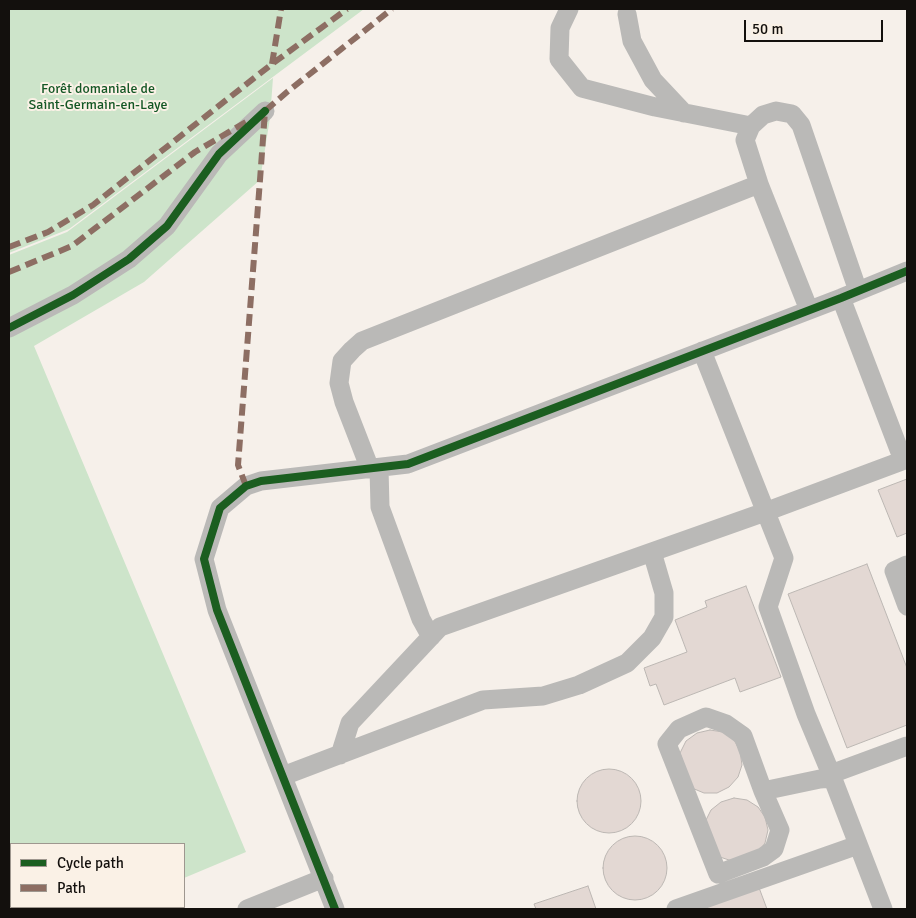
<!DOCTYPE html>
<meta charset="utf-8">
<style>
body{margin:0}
#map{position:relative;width:916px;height:918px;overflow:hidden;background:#f6f0ea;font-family:Signika,sans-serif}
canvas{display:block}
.frame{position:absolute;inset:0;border:10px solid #13100d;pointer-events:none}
.legend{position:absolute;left:10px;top:843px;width:175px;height:65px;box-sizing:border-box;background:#faf1e6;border:1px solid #9e978f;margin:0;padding:6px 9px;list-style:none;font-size:15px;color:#13100d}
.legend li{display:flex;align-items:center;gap:10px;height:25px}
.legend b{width:25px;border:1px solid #9e978f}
.scale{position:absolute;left:744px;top:20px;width:139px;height:22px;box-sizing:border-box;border:2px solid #13100d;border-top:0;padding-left:6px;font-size:15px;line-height:18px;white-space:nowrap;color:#13100d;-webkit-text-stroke:4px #faf1e6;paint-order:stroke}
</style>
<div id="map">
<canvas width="916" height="918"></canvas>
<div class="frame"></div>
<ul class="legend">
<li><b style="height:6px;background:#1b5e20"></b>Cycle path</li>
<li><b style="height:6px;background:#8d6e63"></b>Path</li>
</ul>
<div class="scale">50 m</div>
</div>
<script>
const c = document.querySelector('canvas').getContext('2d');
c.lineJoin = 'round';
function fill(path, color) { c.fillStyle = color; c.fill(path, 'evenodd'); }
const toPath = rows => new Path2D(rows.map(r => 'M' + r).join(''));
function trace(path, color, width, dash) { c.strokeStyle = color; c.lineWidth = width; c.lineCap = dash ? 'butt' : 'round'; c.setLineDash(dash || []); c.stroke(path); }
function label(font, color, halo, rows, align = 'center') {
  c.font = font + ' Signika,sans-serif'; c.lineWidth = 4; c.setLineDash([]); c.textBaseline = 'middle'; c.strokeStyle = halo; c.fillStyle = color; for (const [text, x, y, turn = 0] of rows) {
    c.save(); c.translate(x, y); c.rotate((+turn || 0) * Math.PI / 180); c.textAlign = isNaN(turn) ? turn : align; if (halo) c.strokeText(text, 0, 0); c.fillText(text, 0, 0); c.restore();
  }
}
const green = toPath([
 [9,9,364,9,69,229,9,253],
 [273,78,270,118,260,180,144,282,34,346,246,852,184,878,184,844,11,844,11,907,117,907,111,909,9,909,9,255,67,232]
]);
const building = toPath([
 [907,479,907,533,897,537,878,490,907,479],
 [867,564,907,668,907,725,847,748,788,594,867,564],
 [746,586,781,677,740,692,735,678,664,705,656,684,650,686,644,668,687,652,675,620,707,607,705,601,746,586],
 [710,730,723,732,734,740,740,751,742,765,738,777,729,787,717,793,704,793,692,788,680,753,686,741,697,733,710,730],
 '577 801a32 32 0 1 1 64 0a32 32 0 1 1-64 0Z',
 [734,798,747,800,758,807,765,817,768,830,765,843,757,854,732,861,720,857,705,822,711,810,721,802,734,798],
 '603 868a32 32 0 1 1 64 0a32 32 0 1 1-64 0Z',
 [758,885,767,909,693,909,758,885],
 [588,886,596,909,536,909,534,904,588,886]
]);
const minor = toPath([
 [569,9,560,28,559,59,582,88,655,107,751,126],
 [627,14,632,41,653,80,684,113],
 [759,184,745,140,751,126,763,115,776,111,792,114,801,125,858,291],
 [841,298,903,460],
 [9,328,73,295,129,259,167,226,219,154,265,111],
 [702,351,784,558,768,607,806,714,831,774,883,909],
 [379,468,380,507,421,619,431,637],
 [370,469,344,402,339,383,342,361,352,350,362,341,759,184,809,310],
 [907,565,894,571,907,606],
 [340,755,350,723,440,627,765,512,907,459],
 [831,774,907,746],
 [283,776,483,700,543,696,579,685,627,663,652,638,664,617,664,593,652,552],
 [763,791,780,830,774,849,763,857,718,874,667,744,679,729,706,717,726,724,743,736,763,791,820,779,833,778],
 [247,909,324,878],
 [335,909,217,610,204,559,220,508,246,486,261,481,408,464,841,298,907,271],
 [676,909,858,845]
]);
const quiet = toPath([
 [272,64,281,9],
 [9,247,48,232,93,205,272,64,347,9],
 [9,272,72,246,195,152,246,122],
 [246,486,238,465,260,180,265,111,287,92,392,9]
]);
const cycleway = toPath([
 [9,328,73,295,129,259,167,226,219,154,265,111],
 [335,909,217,610,204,559,220,508,246,486,261,481,408,464,841,298,907,271]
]);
const parkNames = [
 ["Forêt domaniale de",98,89],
 ["Saint-Germain-en-Laye",98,105]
];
fill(green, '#cde4ca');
fill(building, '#e3d8d3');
trace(building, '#bcb7b3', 1);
trace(minor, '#bab9b7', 19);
trace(quiet, '#8d6e63', 6, [12, 6]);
trace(cycleway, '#1b5e20', 8);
label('14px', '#145725', '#faf1e6', parkNames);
</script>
